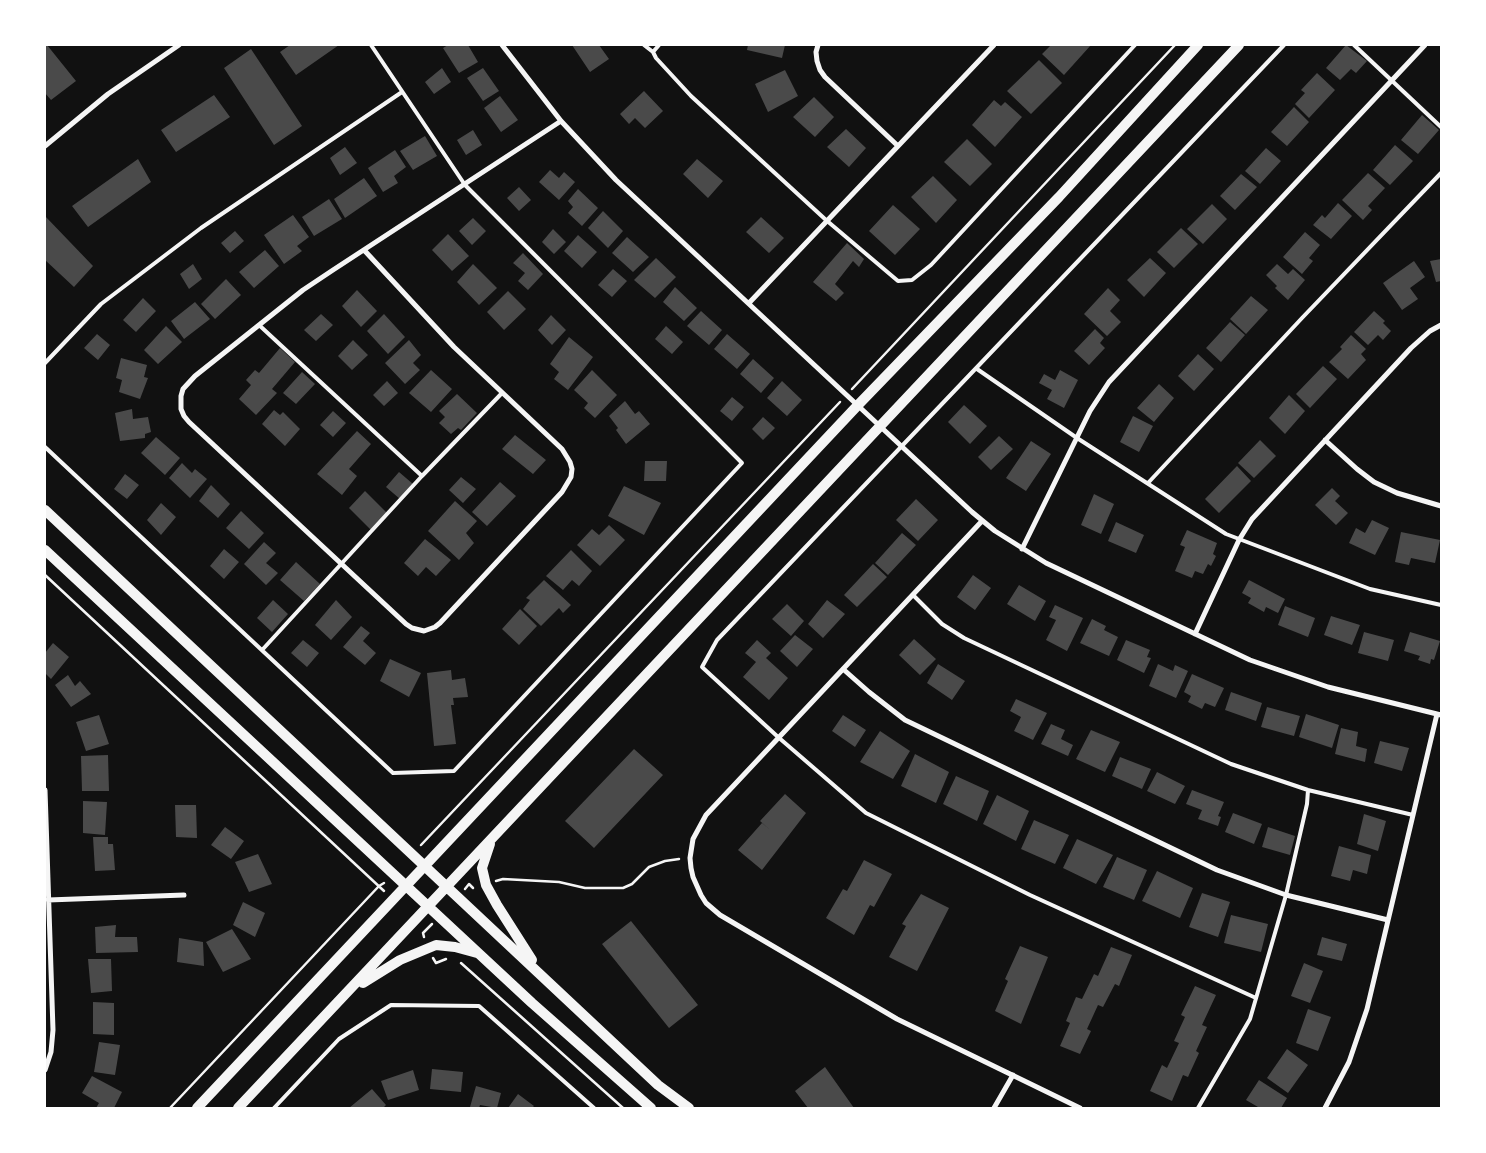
<!DOCTYPE html>
<style>
body{margin:0}
#map{position:relative;width:1486px;height:1153px;overflow:hidden;background:#111;font-family:"Archivo Narrow",sans-serif}
canvas{display:block}
.frame{position:absolute;inset:0;border:46px solid #fff;pointer-events:none}
</style>
<div id="map">
<canvas width="1486" height="1153"></canvas>
<div class="frame"></div>
</div>
<script>
const c = document.querySelector('canvas').getContext('2d');
c.lineJoin = 'round';
function fill(path, color) { c.fillStyle = color; c.fill(path, 'evenodd'); }
const toPath = rows => new Path2D(rows.map(r => 'M' + r).join(''));
function trace(path, color, width, dash) { c.strokeStyle = color; c.lineWidth = width; c.lineCap = dash ? 'butt' : 'round'; c.setLineDash(dash || []); c.stroke(path); }
const building = toPath([
 [45,45,47,45,76,81,51,100,45,93],
 [290,45,339,45,296,75,280,52],
 [448,45,468,45,478,62,459,73,443,48],
 [572,45,599,45,609,59,590,72],
 [748,45,785,45,782,58,747,50],
 [1051,45,1091,45,1064,75,1042,54],
 [1346,45,1367,61,1356,73,1351,69,1340,80,1326,68],
 [251,49,302,126,274,145,224,68],
 [1039,60,1062,83,1031,114,1007,91],
 [442,68,451,82,434,94,425,82],
 [483,68,499,91,483,101,467,78],
 [785,70,798,96,768,112,755,84],
 [1317,73,1335,90,1309,118,1295,104,1305,93,1301,90],
 [644,91,663,111,645,128,635,118,629,124,620,114],
 [214,95,230,117,176,152,161,130],
 [500,96,518,120,501,132,484,108],
 [814,97,834,117,815,137,793,117],
 [994,100,1001,106,1005,102,1022,117,995,147,972,125],
 [1294,107,1309,122,1287,146,1271,132],
 [1422,115,1439,130,1418,154,1401,140],
 [846,129,866,148,849,167,827,147],
 [473,130,482,145,466,155,457,140],
 [425,136,437,156,413,170,400,151],
 [967,139,992,164,970,186,944,162],
 [1395,145,1413,161,1390,185,1373,170],
 [345,147,357,163,340,175,330,158],
 [1266,148,1281,161,1260,184,1245,171],
 [395,150,406,167,394,176,398,183,383,192,368,168],
 [138,159,151,182,88,227,72,206],
 [697,159,723,181,708,198,683,174],
 [550,170,559,178,564,172,575,182,559,200,539,182],
 [1368,173,1385,188,1368,206,1372,210,1363,220,1342,200],
 [1241,174,1257,187,1235,210,1220,196],
 [933,176,957,200,936,223,911,197],
 [364,178,377,196,345,218,334,199],
 [519,187,531,200,519,211,507,198],
 [578,189,598,208,582,226,568,213,573,207,568,201],
 [329,199,342,219,314,236,302,217],
 [1338,203,1352,216,1331,239,1313,225,1322,215,1325,218],
 [1212,204,1227,219,1203,244,1187,229],
 [893,205,920,229,895,255,869,231],
 [603,211,623,231,608,248,588,228],
 [293,215,309,237,297,246,302,251,284,264,264,235],
 [45,216,93,266,74,287,45,260],
 [761,217,784,238,769,253,746,232],
 [473,218,486,231,472,245,459,231],
 [1181,228,1198,244,1174,268,1157,252],
 [553,229,566,242,554,254,542,242],
 [235,231,244,241,230,253,221,243],
 [1305,232,1320,245,1309,258,1313,261,1302,274,1283,257],
 [448,234,469,256,452,271,432,250],
 [578,235,597,252,582,268,564,251],
 [627,237,649,257,633,272,612,253],
 [847,243,864,259,859,267,853,261,835,284,844,293,836,301,813,282],
 [265,250,279,266,254,288,239,272],
 [523,253,543,274,528,290,518,281,525,273,513,263],
 [656,258,676,277,655,298,634,280],
 [1150,258,1166,273,1144,297,1127,280],
 [1441,259,1441,281,1436,282,1430,261],
 [1414,261,1425,277,1410,288,1418,299,1402,310,1383,283],
 [193,264,202,279,189,289,180,274],
 [473,264,497,288,479,305,457,282],
 [1277,264,1288,274,1293,269,1305,280,1288,300,1275,288,1277,286,1266,275],
 [613,269,627,281,612,297,598,285],
 [226,279,241,295,215,319,201,304],
 [675,287,697,308,684,321,663,302],
 [1108,288,1120,300,1110,311,1121,322,1107,336,1084,314],
 [357,290,377,311,361,327,342,306],
 [508,291,526,309,504,330,487,312],
 [1251,296,1268,310,1246,334,1230,319],
 [143,298,156,311,136,332,123,320],
 [195,302,210,319,184,339,171,321],
 [701,311,722,330,709,345,687,326],
 [1374,311,1385,321,1383,323,1391,331,1383,340,1378,335,1368,345,1354,332],
 [321,314,333,325,316,341,304,330],
 [384,314,405,337,388,354,367,331],
 [551,315,566,330,552,345,538,330],
 [1230,322,1245,335,1221,362,1206,348],
 [166,326,182,342,158,364,144,350],
 [666,326,683,342,672,354,655,339],
 [1095,329,1104,338,1100,343,1105,348,1089,365,1074,351],
 [97,334,110,345,98,360,84,348],
 [727,334,750,354,737,369,714,349],
 [1351,335,1366,349,1361,354,1366,360,1348,379,1329,362,1342,349,1340,347],
 [569,337,593,357,568,390,554,379,559,372,550,364],
 [353,340,368,355,352,370,338,356],
 [409,340,421,355,413,363,420,370,405,384,385,363],
 [280,348,295,362,272,389,277,393,256,415,239,399,251,385,246,380,255,370,259,373],
 [1198,354,1214,369,1194,391,1178,376],
 [121,358,147,365,144,377,148,378,140,399,119,392,122,380,116,378],
 [753,359,774,378,761,393,740,374],
 [1323,366,1337,379,1310,408,1296,394],
 [431,370,452,389,431,412,409,393],
 [592,370,617,395,595,418,584,408,588,403,574,390],
 [1060,370,1078,380,1064,408,1047,399,1052,390,1039,383,1044,374,1055,380],
 [302,372,315,384,296,404,283,393],
 [387,381,398,393,384,406,373,395],
 [782,381,802,400,787,416,767,398],
 [1159,384,1174,398,1154,422,1137,408],
 [457,394,477,413,461,430,458,428,451,434,439,423,445,417,439,411],
 [1289,395,1305,411,1285,434,1269,418],
 [732,397,744,407,732,421,720,411],
 [625,401,635,414,639,411,650,424,626,444,616,430,618,428,609,416],
 [964,405,987,426,970,444,948,422],
 [132,409,133,419,148,417,151,432,145,434,145,438,120,441,115,413],
 [274,410,280,415,283,412,300,429,285,446,262,424],
 [333,411,346,423,333,437,320,425],
 [1133,416,1153,426,1139,452,1120,442],
 [763,417,775,428,763,440,752,429],
 [357,431,371,444,349,469,357,476,342,495,317,474],
 [515,435,546,460,533,474,502,449],
 [999,436,1013,449,991,470,978,457],
 [156,437,180,458,165,475,141,453],
 [1260,440,1276,456,1254,478,1238,463],
 [1031,441,1051,454,1026,491,1006,478],
 [645,461,667,461,666,481,644,481],
 [182,463,192,473,195,469,207,479,190,498,169,478],
 [1237,466,1251,481,1219,513,1205,499],
 [399,472,413,484,400,499,386,487],
 [125,474,139,485,127,499,114,489],
 [461,477,476,489,463,503,449,490],
 [500,482,516,496,487,526,472,512],
 [211,485,230,504,218,518,199,501],
 [624,486,661,503,644,535,608,516],
 [1332,488,1340,496,1335,501,1348,513,1336,525,1315,505],
 [365,491,387,513,371,530,349,508],
 [1094,494,1114,504,1101,534,1081,525],
 [916,499,938,520,918,541,896,520],
 [455,501,477,521,466,533,474,543,459,560,428,531],
 [161,503,176,517,161,535,147,520],
 [241,511,264,533,249,549,226,528],
 [1372,520,1389,528,1375,555,1349,543,1356,528,1365,533],
 [1116,522,1144,535,1136,553,1108,541],
 [609,525,625,540,600,566,577,545,592,529,599,535],
 [1187,530,1217,543,1213,554,1216,556,1211,566,1208,564,1203,574,1195,571,1192,578,1175,571,1185,547,1180,545],
 [1401,532,1440,540,1435,563,1411,558,1409,565,1395,562],
 [902,533,916,545,888,575,875,563],
 [425,539,451,560,436,576,426,567,418,576,404,563],
 [264,542,276,553,266,563,278,573,266,585,244,564],
 [224,549,239,562,224,579,210,566],
 [571,550,592,571,579,586,572,580,563,590,546,576],
 [296,562,320,584,304,601,280,580],
 [873,564,887,577,857,607,844,595],
 [973,575,991,588,975,610,957,597],
 [544,580,571,605,563,613,559,608,541,626,523,609,530,600,526,598],
 [1249,580,1285,599,1278,613,1266,607,1264,612,1248,603,1251,598,1242,593],
 [1019,585,1046,601,1035,621,1007,604],
 [273,600,288,614,272,632,257,618],
 [336,600,352,617,331,640,315,625],
 [827,600,845,614,823,638,808,624],
 [787,604,804,621,791,636,772,619],
 [1055,605,1083,618,1067,651,1046,640,1056,620,1049,617],
 [1285,606,1315,618,1308,637,1278,625],
 [520,609,537,626,519,645,502,629],
 [1331,616,1360,625,1352,645,1324,635],
 [1092,619,1106,626,1104,630,1118,637,1109,656,1080,643],
 [361,626,370,633,363,641,376,653,365,665,343,647],
 [1364,632,1394,640,1388,661,1358,653],
 [1410,632,1440,641,1434,660,1431,659,1430,664,1418,660,1420,656,1404,651],
 [795,635,813,649,797,667,780,651],
 [914,639,936,659,920,675,899,655],
 [303,640,319,653,307,667,291,653],
 [757,640,771,653,766,658,788,678,769,700,743,677,756,662,745,653],
 [1126,640,1150,650,1147,657,1151,658,1144,673,1117,660],
 [53,643,69,657,51,679,45,673,45,653],
 [390,659,421,673,409,697,380,681],
 [938,664,965,681,952,700,927,683],
 [1158,664,1173,671,1175,665,1188,671,1176,698,1149,686],
 [451,670,452,680,465,678,468,697,453,698,454,705,451,705,456,744,434,746,427,673],
 [1192,674,1224,688,1215,707,1205,703,1202,709,1188,702,1191,696,1184,692],
 [68,675,75,686,80,681,91,694,71,707,55,685],
 [1231,692,1262,703,1256,721,1225,710],
 [1016,699,1047,713,1033,740,1014,731,1021,717,1010,711],
 [1267,707,1300,716,1294,736,1261,727],
 [1306,714,1339,725,1332,748,1299,737],
 [99,715,109,744,86,751,76,722],
 [843,715,866,730,855,747,832,731],
 [1051,724,1065,730,1061,739,1073,745,1068,756,1041,744],
 [1341,728,1358,732,1356,746,1367,749,1365,762,1335,754],
 [1091,730,1120,742,1105,772,1076,759],
 [880,731,910,751,893,779,860,762],
 [1380,741,1409,748,1402,771,1374,763],
 [634,749,663,775,594,848,565,821],
 [915,754,949,772,936,803,901,786],
 [108,755,109,791,82,791,81,756],
 [1120,757,1151,769,1142,789,1112,776],
 [1157,772,1185,786,1175,804,1147,791],
 [956,776,989,791,977,821,943,804],
 [1192,790,1224,802,1218,816,1221,817,1218,826,1198,819,1202,810,1186,804],
 [785,794,806,813,762,870,738,850,762,823,769,829,760,821],
 [997,795,1029,811,1016,841,983,824],
 [83,801,107,802,105,835,83,833],
 [175,805,196,805,197,838,176,837],
 [1233,813,1262,824,1254,844,1225,832],
 [1364,814,1386,821,1378,851,1357,844],
 [1034,820,1069,835,1055,864,1021,849],
 [225,827,244,841,231,859,211,845],
 [1268,827,1295,836,1290,855,1262,847],
 [93,837,108,837,108,844,113,844,115,870,95,871],
 [1077,839,1113,855,1096,884,1063,868],
 [1339,846,1371,855,1367,874,1353,870,1350,881,1331,876],
 [258,854,272,884,249,892,235,862],
 [1117,857,1147,870,1134,900,1103,887],
 [864,860,892,874,874,907,870,905,854,935,826,918,843,889,847,891],
 [1157,871,1193,888,1180,918,1142,901],
 [1202,893,1230,902,1218,937,1189,927],
 [921,894,949,908,917,971,889,957,906,926,902,924],
 [243,902,265,913,255,937,233,925],
 [1231,915,1268,924,1261,952,1224,943],
 [631,921,698,1005,669,1028,602,944],
 [116,925,115,937,137,937,138,952,96,953,95,927],
 [232,929,251,959,223,972,206,942],
 [1322,937,1347,944,1342,961,1317,955],
 [179,938,203,942,204,966,177,962],
 [1020,946,1048,957,1021,1024,995,1011,1008,981,1005,979],
 [1111,947,1132,955,1119,986,1115,984,1103,1007,1098,1005,1087,1029,1091,1031,1080,1054,1060,1046,1070,1023,1066,1021,1076,997,1082,999,1094,974,1098,976],
 [88,959,111,959,112,991,91,993],
 [1304,963,1323,971,1310,1003,1291,996],
 [1195,986,1216,995,1202,1025,1207,1027,1196,1051,1199,1053,1188,1077,1183,1075,1172,1101,1150,1091,1162,1065,1167,1068,1179,1043,1174,1041,1185,1017,1181,1015],
 [93,1002,114,1003,114,1035,93,1034],
 [1308,1009,1331,1017,1318,1051,1296,1043],
 [99,1042,120,1045,115,1075,94,1072],
 [1287,1049,1308,1065,1288,1093,1267,1078],
 [825,1067,854,1108,808,1108,795,1091],
 [432,1069,463,1072,461,1092,430,1089],
 [413,1070,419,1090,388,1100,381,1081],
 [92,1076,122,1092,114,1108,96,1108,99,1103,82,1093],
 [1259,1080,1287,1098,1281,1108,1257,1108,1258,1107,1246,1100],
 [476,1086,501,1093,497,1108,480,1105,479,1108,470,1107],
 [372,1089,386,1105,383,1108,349,1108],
 [518,1094,534,1106,532,1108,508,1108]
]);
const path = toPath([
 [852,389,1175,45],
 [45,575,384,891],
 [421,845,840,402],
 [496,881,503,879,559,882,585,888,623,888,632,884,649,867,665,861,679,859],
 [465,889,469,884,473,888],
 [424,937,423,933,432,924],
 [433,958,436,963,446,959],
 [461,963,623,1108],
 [170,1108,379,886,384,883]
]);
const service = toPath([
 [644,45,653,52,656,58,691,96,826,220,898,281,912,280,931,265,1135,45],
 [1354,45,1441,127],
 [653,52,659,45],
 [259,325,422,476],
 [45,363,101,304,201,228,402,92],
 [977,369,1077,438,1226,534,1370,589,1441,605],
 [45,447,393,773,454,771,742,463,474,194,465,185,371,45],
 [1148,483,1302,318,1441,173],
 [913,595,942,624,964,638,1231,764,1308,790,1413,815],
 [263,649,422,476,502,393],
 [1256,998,1030,895,866,813,778,737,702,667,717,640,1284,45],
 [274,1108,339,1039,391,1005,479,1006,594,1108],
 [1198,1108,1250,1019,1286,895,1307,804,1308,790]
]);
const minor = toPath([
 [502,45,561,121,616,180,972,512,995,531,1046,563,1250,660,1328,687,1441,715],
 [818,45,816,52,817,61,820,70,825,77,898,146],
 [45,146,108,94,179,45],
 [364,250,454,347,562,449,570,462,572,469,571,477,562,492,440,623,435,627,424,631,412,628,406,624,189,422,184,416,181,409,181,396,183,389,195,376,303,290,333,270,561,121],
 [749,303,994,45],
 [1325,440,1357,469,1374,482,1397,493,1441,506],
 [982,521,706,815,693,839,690,858,691,868,693,877,701,895,706,903,720,915,897,1019,1080,1108],
 [1022,549,1090,411,1109,382,1425,45],
 [1195,634,1239,540,1252,519,1411,348,1430,331,1441,325],
 [843,669,869,692,905,720,1217,870,1286,895,1388,920],
 [45,790,53,1030,51,1052,45,1070],
 [48,900,184,895],
 [994,1108,1013,1075],
 [1325,1108,1349,1062,1367,1009,1437,714]
]);
const secondary = toPath([
 [45,510,658,1085,689,1108],
 [45,550,532,1003,651,1108],
 [490,844,482,868,486,885,497,905,532,960],
 [363,983,400,960,436,945,455,947,477,953],
 [197,1108,858,405,1059,197,1198,45],
 [238,1108,1239,45]
]);
fill(building, '#4a4a4a');
trace(path, '#f5f5f5', 2.5);
trace(service, '#f5f5f5', 4);
trace(minor, '#f5f5f5', 5);
trace(secondary, '#f5f5f5', 10);
</script>
